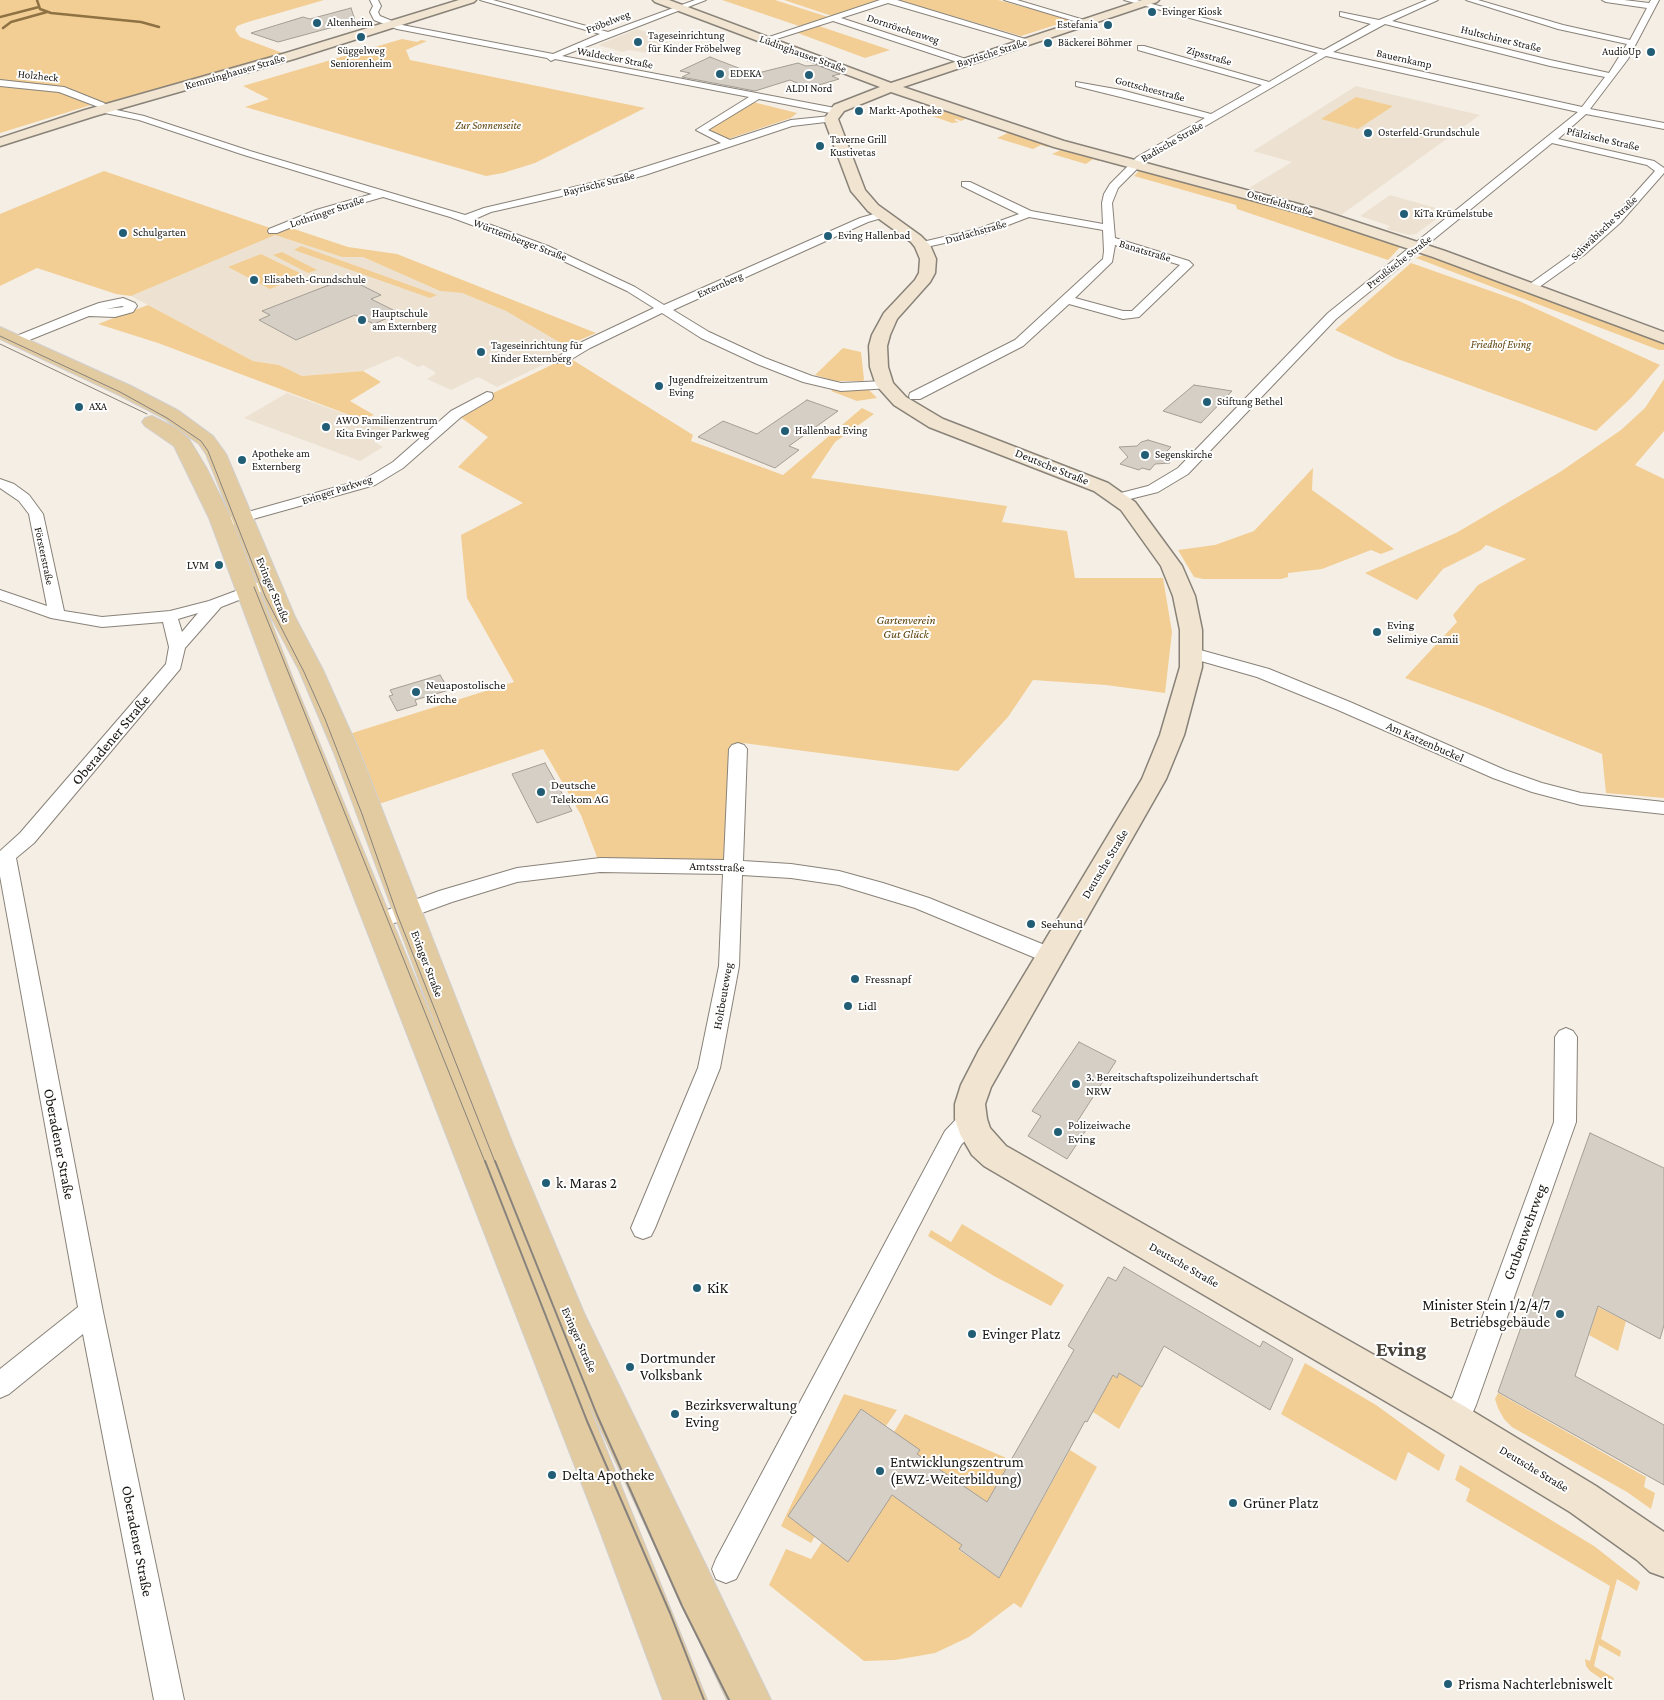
<!DOCTYPE html>
<meta charset="utf-8">
<style>
body{margin:0}
canvas{display:block;background:#f5eee4}
</style>
<canvas width="1664" height="1700"></canvas>
<script>
const c = document.querySelector('canvas').getContext('2d');
c.lineJoin = 'round';
function fill(path, color) { c.fillStyle = color; c.fill(path, 'evenodd'); }
const toPath = rows => new Path2D(rows.map(r => 'M' + r).join(''));
function trace(path, color, width, dash) { c.strokeStyle = color; c.lineWidth = width; c.lineCap = dash ? 'butt' : 'round'; c.setLineDash(dash || []); c.stroke(path); }
function label(font, color, halo, rows, align = 'center') {
  c.font = font + ' "Crimson Pro",serif'; c.lineWidth = 4; c.setLineDash([]); c.textBaseline = 'middle'; c.strokeStyle = halo; c.fillStyle = color; for (const [text, x, y, turn = 0] of rows) {
    c.save(); c.translate(x, y); c.rotate((+turn || 0) * Math.PI / 180); c.textAlign = isNaN(turn) ? turn : align; if (halo) c.strokeText(text, 0, 0); c.fillText(text, 0, 0); c.restore();
  }
}
const built = toPath([
 [637,29,662,36,658,38,681,47,660,55,629,50,623,52,598,45],
 [1356,86,1480,115,1341,215,1249,188,1292,162,1253,151],
 [1390,195,1447,211,1416,234,1409,235,1386,229,1390,226,1360,216],
 [275,235,342,257,363,257,440,291,462,293,506,311,561,340,551,345,562,350,551,355,557,358,497,387,478,377,451,390,427,379,435,374,435,372,423,365,418,367,398,356,363,371,302,376,279,365,253,361,131,296],
 [287,393,392,431,374,442,383,447,360,461,244,418]
]);
const green = toPath([
 [0,0,324,0,248,22,237,26,235,30,240,37,285,54,107,104,62,87,0,81],
 [722,0,775,0,828,17,799,26],
 [784,0,879,0,832,16],
 [898,0,998,0,1071,20,1021,36],
 [816,25,890,50,865,58,795,32],
 [402,39,417,42,421,40,427,41,406,50,410,60,645,108,535,163,503,173,486,176,245,107,269,99,243,86],
 [0,86,59,91,91,105,0,133],
 [1356,97,1393,106,1358,129,1321,119],
 [753,102,797,113,791,118,728,139,706,130],
 [934,107,957,116,967,118,961,121,956,119,954,120,959,122,952,123,921,112],
 [1010,132,1052,144,1047,147,1041,145,1033,149,997,138],
 [1063,149,1102,159,1099,161,1093,159,1086,164,1052,154],
 [1142,168,1328,220,1401,246,1388,260,1237,209,1236,205,1134,176],
 [104,171,276,230,291,228,348,247,397,254,596,333,566,346,506,311,462,293,440,291,363,257,342,257,275,235,131,296,116,294,37,268,0,286,0,214],
 [301,246,437,295,430,298,294,250],
 [282,252,317,270,308,273,273,255],
 [261,254,304,275,270,289,228,267],
 [1425,254,1664,342,1664,350,1659,350,1416,258],
 [1411,263,1519,301,1660,365,1631,398,1596,431,1395,358,1335,330],
 [148,305,253,361,279,365,302,376,363,371,381,382,350,401,374,415,360,419,158,343,98,324],
 [843,348,861,352,864,379,863,381,835,381,815,375],
 [568,357,693,435,691,441,783,475,862,408,874,414,835,442,811,478,1007,506,1002,522,1067,531,1075,578,1163,578,1172,632,1165,693,1106,685,1033,680,1008,717,958,771,743,743,738,749,732,867,600,865,581,815,543,749,376,805,346,735,514,682,467,598,461,535,523,503,458,467,488,437,456,414,487,396],
 [1664,379,1664,431,1635,465,1664,479,1664,798,1606,793,1602,754,1485,707,1405,678,1457,622,1453,615,1478,585,1526,559,1486,545,1481,550,1443,569,1417,600,1365,573,1456,533,1560,472,1621,430,1645,408],
 [833,390,869,390,877,398,857,401,831,391],
 [1313,468,1312,490,1394,549,1381,554,1371,550,1322,569,1288,573,1288,577,1281,579,1203,579,1194,577,1178,550,1215,545,1254,531],
 [962,1224,1064,1285,1051,1306,994,1276,928,1236,931,1230,951,1242],
 [1598,1307,1626,1321,1618,1351,1589,1335],
 [1305,1363,1376,1405,1445,1455,1439,1471,1408,1452,1396,1481,1281,1414],
 [1119,1373,1142,1387,1119,1429,1093,1412,1113,1375,1117,1378],
 [1498,1393,1646,1477,1644,1487,1655,1493,1651,1509,1627,1492,1512,1427,1504,1419,1498,1408,1495,1399],
 [844,1394,897,1410,886,1426,861,1409,788,1516,815,1536,811,1543,781,1526],
 [905,1414,1011,1460,987,1502,917,1454,894,1432],
 [1070,1450,1097,1467,1021,1608,1014,1603,969,1637,935,1653,895,1660,864,1661,769,1585,786,1549,811,1559,822,1542,850,1559,892,1495,962,1545,959,1550,999,1578],
 [1460,1465,1594,1546,1640,1582,1637,1591,1617,1579,1601,1639,1621,1651,1620,1657,1599,1645,1594,1666,1614,1678,1612,1686,1590,1671,1586,1666,1585,1659,1590,1661,1610,1586,1466,1501,1470,1489,1455,1480]
]);
const stream = toPath([
 [37,0,40,9,51,13,141,22,159,27],
 [0,17,39,7],
 [3,28,11,22,47,12]
]);
const building = toPath([
 [351,8,355,20,352,22,278,42,251,33,303,17,310,19,351,8],
 [710,57,754,74,798,63,806,66,817,65,840,74,832,76,839,79,809,88,790,80,755,91,682,77,690,73,680,71,710,57],
 [347,278,381,295,371,299,399,313,374,324,355,315,296,340,259,320,270,315,262,311,347,278],
 [1194,385,1232,391,1201,423,1163,411,1194,385],
 [807,400,838,411,789,446,799,450,775,468,698,437,723,421,757,434,807,400],
 [1148,440,1171,447,1164,454,1170,463,1155,464,1150,470,1142,468,1139,470,1120,464,1128,457,1119,447,1137,446,1141,442,1148,440],
 [440,675,449,690,415,700,417,705,397,711,389,696,393,695,390,690,440,675],
 [545,763,572,811,537,823,512,774,545,763],
 [1079,1042,1116,1061,1077,1122,1088,1127,1067,1159,1028,1136,1041,1116,1032,1111,1079,1042],
 [1590,1133,1664,1168,1664,1325,1660,1339,1598,1306,1575,1376,1664,1425,1664,1485,1498,1392,1590,1133],
 [1124,1267,1260,1347,1263,1341,1293,1359,1270,1410,1164,1346,1142,1387,1119,1373,1117,1378,1113,1375,1087,1422,1085,1421,999,1578,959,1549,962,1545,892,1495,848,1562,788,1516,861,1409,920,1450,917,1454,987,1502,1074,1350,1068,1346,1108,1277,1116,1281,1124,1267]
]);
const street = toPath([
 [370,0,378,0,381,6,378,12,380,16,402,25,553,54,600,34,480,0,493,0,608,32,695,0,706,0,562,56,835,108,840,111,835,114,759,99,708,130,730,140,791,120,831,116,834,117,834,121,792,126,645,175,606,186,491,212,475,219,548,246,635,287,664,305,860,218,881,212,885,213,886,215,885,217,868,222,673,310,709,332,765,358,812,376,841,383,885,381,890,382,891,385,890,388,841,391,803,382,757,364,701,338,662,313,590,348,565,363,557,363,555,360,557,357,582,342,654,308,627,291,540,250,450,217,383,197,324,214,277,233,269,233,268,231,269,229,316,210,372,194,244,155,139,120,100,112,98,110,101,108,59,92,0,86,0,80,64,87,104,103,106,105,103,107,144,116,250,151,465,215,484,208,604,180,721,143,696,130,749,97,555,59,551,61,547,58,397,29,374,20,370,12,373,6,370,0],
 [880,0,897,0,1032,41,1025,43,888,3,841,18,969,60,969,64,963,64,833,21,767,42,760,40,880,0],
 [1004,0,1017,0,1091,22,1084,24,1004,0],
 [1124,0,1137,0,1324,50,1371,24,1340,16,1340,12,1379,20,1427,0,1438,0,1392,21,1550,60,1609,73,1627,44,1558,29,1466,0,1478,0,1563,25,1630,40,1647,8,1606,2,1602,0,1624,0,1649,3,1651,0,1659,0,1628,59,1590,109,1664,123,1664,129,1586,114,1558,139,1654,161,1664,168,1664,173,1620,223,1584,255,1535,290,1527,290,1525,288,1527,286,1576,251,1612,219,1655,171,1647,165,1552,143,1336,319,1188,474,1158,492,1118,502,1113,501,1111,498,1113,495,1148,486,1178,468,1328,313,1578,112,1326,56,1145,161,1118,188,1112,203,1115,238,1189,261,1193,265,1139,317,1123,319,1069,304,1023,346,920,399,910,399,909,396,910,393,1015,340,1103,259,1104,251,1103,230,1029,217,985,234,922,248,918,247,916,245,918,243,978,229,1019,214,962,186,962,182,970,182,1031,211,1103,224,1102,203,1104,194,1110,184,1137,157,1205,118,1076,86,1076,82,1121,90,1211,114,1262,85,1138,50,1138,46,1144,46,1269,82,1318,53,1124,0],
 [1385,24,1550,66,1605,77,1582,107,1333,52,1385,24],
 [1115,245,1180,265,1132,311,1123,311,1075,298,1112,262,1115,245],
 [123,298,135,303,137,306,133,312,115,317,89,316,22,343,14,343,12,340,14,337,83,309,99,303,123,298],
 [122,306,124,307,106,309,122,306],
 [487,392,492,393,493,396,492,399,461,417,403,468,375,485,228,526,223,525,221,522,223,519,365,479,393,462,451,411,487,392],
 [0,479,14,484,29,495,43,514,64,611,102,617,170,611,209,601,265,580,275,580,278,583,275,586,221,607,185,648,180,669,34,843,16,858,103,1312,184,1700,154,1700,83,1334,9,1394,0,1398,0,1369,78,1307,0,876,0,851,20,833,166,664,169,647,163,622,102,627,51,618,0,600,0,590,47,606,29,514,19,501,0,488,0,479],
 [198,613,182,632,178,619,198,613],
 [1193,648,1269,669,1350,702,1505,770,1542,783,1581,793,1664,802,1664,814,1581,805,1532,792,1493,778,1338,710,1257,677,1187,657,1185,653,1187,649,1193,648],
 [738,743,744,745,747,749,743,861,791,864,839,871,883,883,929,898,1057,950,1060,956,1057,962,1050,964,915,908,839,885,791,878,742,875,739,966,720,1068,655,1228,651,1236,643,1239,635,1236,631,1228,698,1068,719,966,723,874,600,872,517,882,452,902,378,929,371,926,368,921,371,916,439,891,517,868,600,858,724,860,729,749,732,745,738,743],
 [1566,1028,1573,1031,1577,1037,1576,1122,1476,1405,1472,1414,1460,1428,1451,1432,1442,1428,1438,1419,1442,1410,1453,1397,1554,1122,1555,1037,1559,1031,1566,1028],
 [971,1109,979,1112,982,1119,979,1126,961,1145,736,1579,726,1583,716,1579,712,1569,716,1559,945,1131,963,1112,971,1109]
]);
const secondary = toPath([
 [459,0,476,0,474,2,294,59,95,116,0,146,0,138,85,110,286,53,459,0],
 [653,0,669,0,891,83,1142,0,1159,0,1157,2,903,87,1064,141,1317,209,1445,251,1664,332,1664,343,1433,257,1307,215,1054,147,891,92,844,111,838,119,865,190,878,205,921,236,930,245,936,259,935,273,930,282,897,319,890,335,887,346,888,367,893,383,906,397,943,419,1108,483,1135,502,1182,566,1195,596,1202,630,1202,667,1184,735,1166,779,991,1087,985,1104,987,1119,990,1128,1006,1146,1464,1406,1596,1486,1664,1532,1664,1577,1650,1572,1637,1560,1570,1512,1438,1432,984,1166,972,1155,960,1134,955,1119,955,1104,961,1085,979,1050,1142,779,1160,735,1180,667,1180,630,1173,596,1161,566,1121,510,1094,491,929,427,894,405,876,385,870,367,869,346,872,335,884,313,915,280,919,273,920,259,915,247,911,242,868,211,851,191,824,119,834,105,880,87,655,2,653,0]
]);
const primary = toPath([
 [0,327,131,386,179,411,213,436,226,454,295,617,323,670,360,753,514,1147,584,1313,771,1700,727,1700,585,1396,707,1700,663,1700,597,1523,269,679,209,518,174,446,145,426,142,422,145,418,152,416,176,428,189,439,207,469,231,518,293,679,446,1053,334,753,299,670,271,617,206,454,199,444,165,419,117,394,0,339,0,327]
]);
const tramFar1 = toPath([
 [0,336,120,392,167,418,201,441,208,451,265,596,304,672,325,719,362,814,397,914,495,1162],
 [0,344,147,414],
 [254,587,485,1162]
]);
const tram = toPath([
 [485,1161,587,1421,670,1613,704,1700],
 [495,1161,597,1415,682,1606,729,1700]
]);
const markers = [
 [1152,12,5,"#225d76"],
 [317,23,5,"#225d76"],
 [1108,25,5,"#225d76"],
 [361,37,5,"#225d76"],
 [638,42,5,"#225d76"],
 [1048,43,5,"#225d76"],
 [1651,52,5,"#225d76"],
 [720,74,5,"#225d76"],
 [809,75,5,"#225d76"],
 [859,111,5,"#225d76"],
 [1368,133,5,"#225d76"],
 [820,146,5,"#225d76"],
 [1404,214,5,"#225d76"],
 [123,233,5,"#225d76"],
 [828,236,5,"#225d76"],
 [254,280,5,"#225d76"],
 [362,320,5,"#225d76"],
 [481,352,5,"#225d76"],
 [659,386,5,"#225d76"],
 [1207,402,5,"#225d76"],
 [79,407,5,"#225d76"],
 [326,427,5,"#225d76"],
 [785,431,5,"#225d76"],
 [1145,455,5,"#225d76"],
 [242,460,5,"#225d76"],
 [219,565,5,"#225d76"],
 [1377,632,5,"#225d76"],
 [416,692,5,"#225d76"],
 [541,792,5,"#225d76"],
 [1031,924,5,"#225d76"],
 [855,979,5,"#225d76"],
 [848,1006,5,"#225d76"],
 [1076,1084,5,"#225d76"],
 [1058,1132,5,"#225d76"],
 [546,1183,5,"#225d76"],
 [697,1288,5,"#225d76"],
 [1560,1314,5,"#225d76"],
 [972,1334,5,"#225d76"],
 [630,1367,5,"#225d76"],
 [675,1414,5,"#225d76"],
 [880,1471,5,"#225d76"],
 [552,1475,5,"#225d76"],
 [1233,1503,5,"#225d76"],
 [1448,1684,5,"#225d76"]
];
const farPoinames = [
 ["Evinger Kiosk",1162,12],
 ["Altenheim",327,23],
 ["Estefania",1098,25,"right"],
 ["Tageseinrichtung",648,36],
 ["für Kinder Fröbelweg",648,49],
 ["Bäckerei Böhmer",1058,43],
 ["Süggelweg",361,51,"center"],
 ["Seniorenheim",361,64,"center"],
 ["AudioUp",1641,52,"right"],
 ["EDEKA",730,74],
 ["ALDI Nord",809,89,"center"],
 ["Markt-Apotheke",869,111],
 ["Osterfeld-Grundschule",1378,133],
 ["Taverne Grill",830,140],
 ["Kustivetas",830,153],
 ["KiTa Krümelstube",1414,214],
 ["Schulgarten",133,233],
 ["Eving Hallenbad",838,236],
 ["Elisabeth-Grundschule",264,280],
 ["Hauptschule",372,314],
 ["am Externberg",372,327],
 ["Tageseinrichtung für",491,346],
 ["Kinder Externberg",491,359],
 ["Jugendfreizeitzentrum",669,380],
 ["Eving",669,393],
 ["Stiftung Bethel",1217,402],
 ["AXA",89,407],
 ["AWO Familienzentrum",336,421],
 ["Kita Evinger Parkweg",336,434],
 ["Hallenbad Eving",795,431],
 ["Apotheke am",252,454],
 ["Externberg",252,467],
 ["Segenskirche",1155,455]
];
const farStreetnames = [
 ["Fröbelweg",608,22,-21],
 ["Dornröschenweg",903,29,18],
 ["Hultschiner Straße",1501,39,14],
 ["Bayrische Straße",992,53,-18],
 ["Lüdinghauser Straße",803,54,20],
 ["Zipsstraße",1209,56,16],
 ["Waldecker Straße",615,58,11],
 ["Bauernkamp",1404,59,13],
 ["Kemminghauser Straße",235,72,-16],
 ["Holzheck",38,76,6],
 ["Gottscheestraße",1150,89,15],
 ["Pfälzische Straße",1603,139,13],
 ["Badische Straße",1172,142,-30],
 ["Bayrische Straße",599,184,-14],
 ["Osterfeldstraße",1280,203,16],
 ["Lothringer Straße",327,212,-19],
 ["Schwäbische Straße",1604,228,-44],
 ["Durlachstraße",976,232,-16],
 ["Württemberger Straße",520,240,21],
 ["Banatstraße",1145,251,17],
 ["Preußische Straße",1399,262,-38],
 ["Externberg",720,285,-24],
 ["Evinger Parkweg",337,490,-18],
 ["Försterstraße",44,556,78]
];
const farParknames = [
 ["Zur Sonnenseite",488,126],
 ["Friedhof Eving",1501,345]
];
const streetNames = [
 ["Deutsche Straße",1052,467,22],
 ["Evinger Straße",273,590,67],
 ["Am Katzenbuckel",1425,742,24],
 ["Deutsche Straße",1105,864,-59],
 ["Amtsstraße",717,867,2],
 ["Evinger Straße",427,964,69],
 ["Holtbeuteweg",723,996,-80],
 ["Deutsche Straße",1184,1265,30],
 ["Evinger Straße",579,1340,66],
 ["Deutsche Straße",1534,1469,31]
];
const poiNames = [
 ["LVM",209,565,"right"],
 ["Eving",1387,625],
 ["Selimiye Camii",1387,639],
 ["Neuapostolische",426,685],
 ["Kirche",426,699],
 ["Deutsche",551,785],
 ["Telekom AG",551,799],
 ["Seehund",1041,924],
 ["Fressnapf",865,979],
 ["Lidl",858,1006],
 ["3. Bereitschaftspolizeihundertschaft",1086,1077],
 ["NRW",1086,1091],
 ["Polizeiwache",1068,1125],
 ["Eving",1068,1139]
];
const parkNames = [
 ["Gartenverein",906,620],
 ["Gut Glück",906,634]
];
const nearStreetnames = [
 ["Oberadener Straße",111,740,-50],
 ["Oberadener Straße",59,1144,79],
 ["Grubenwehrweg",1525,1232,-70],
 ["Oberadener Straße",137,1541,79]
];
const nearPoinames = [
 ["k. Maras 2",556,1183],
 ["KiK",707,1288],
 ["Minister Stein 1/2/4/7",1550,1305,"right"],
 ["Betriebsgebäude",1550,1322,"right"],
 ["Evinger Platz",982,1334],
 ["Dortmunder",640,1358],
 ["Volksbank",640,1375],
 ["Bezirksverwaltung",685,1405],
 ["Eving",685,1422],
 ["Entwicklungszentrum",890,1462],
 ["(EWZ-Weiterbildung)",890,1479],
 ["Delta Apotheke",562,1475],
 ["Grüner Platz",1243,1503],
 ["Prisma Nachterlebniswelt",1458,1684]
];
const nearDistrictnames = [
 ["Eving",1401,1350]
];
fill(built, '#ede2d2');
fill(green, '#f2ce94');
trace(stream, '#8f7243', 2.5);
fill(building, '#d6cfc5');
trace(building, '#a49e95', 1);
trace(street, '#888279', 2);
trace(secondary, '#888279', 3);
trace(primary, '#d1d0d0', 2);
fill(street, '#fff');
fill(secondary, '#f1e4d0');
fill(primary, '#e2caa1');
trace(tramFar1, '#87837c', 1);
trace(tram, '#87837c', 2);
for (const [x, y, r, color] of markers) { const dot = new Path2D(); dot.arc(x, y, r, 0, 2 * Math.PI); c.fillStyle = color; c.fill(dot); trace(dot, '#fff', 2); }
label('11px', '#181612', '#fff', farPoinames, 'left');
label('11px', '#181612', '#fff', farStreetnames);
label('italic 11px', '#5b4008', '#fff', farParknames);
label('12px', '#181612', '#fff', streetNames);
label('12px', '#181612', '#fff', poiNames, 'left');
label('italic 12px', '#5b4008', '#fff', parkNames);
label('15px', '#181612', '#fff', nearStreetnames);
label('15px', '#181612', '#fff', nearPoinames, 'left');
label('bold 21px', '#47423a', '#fff', nearDistrictnames);
</script>
